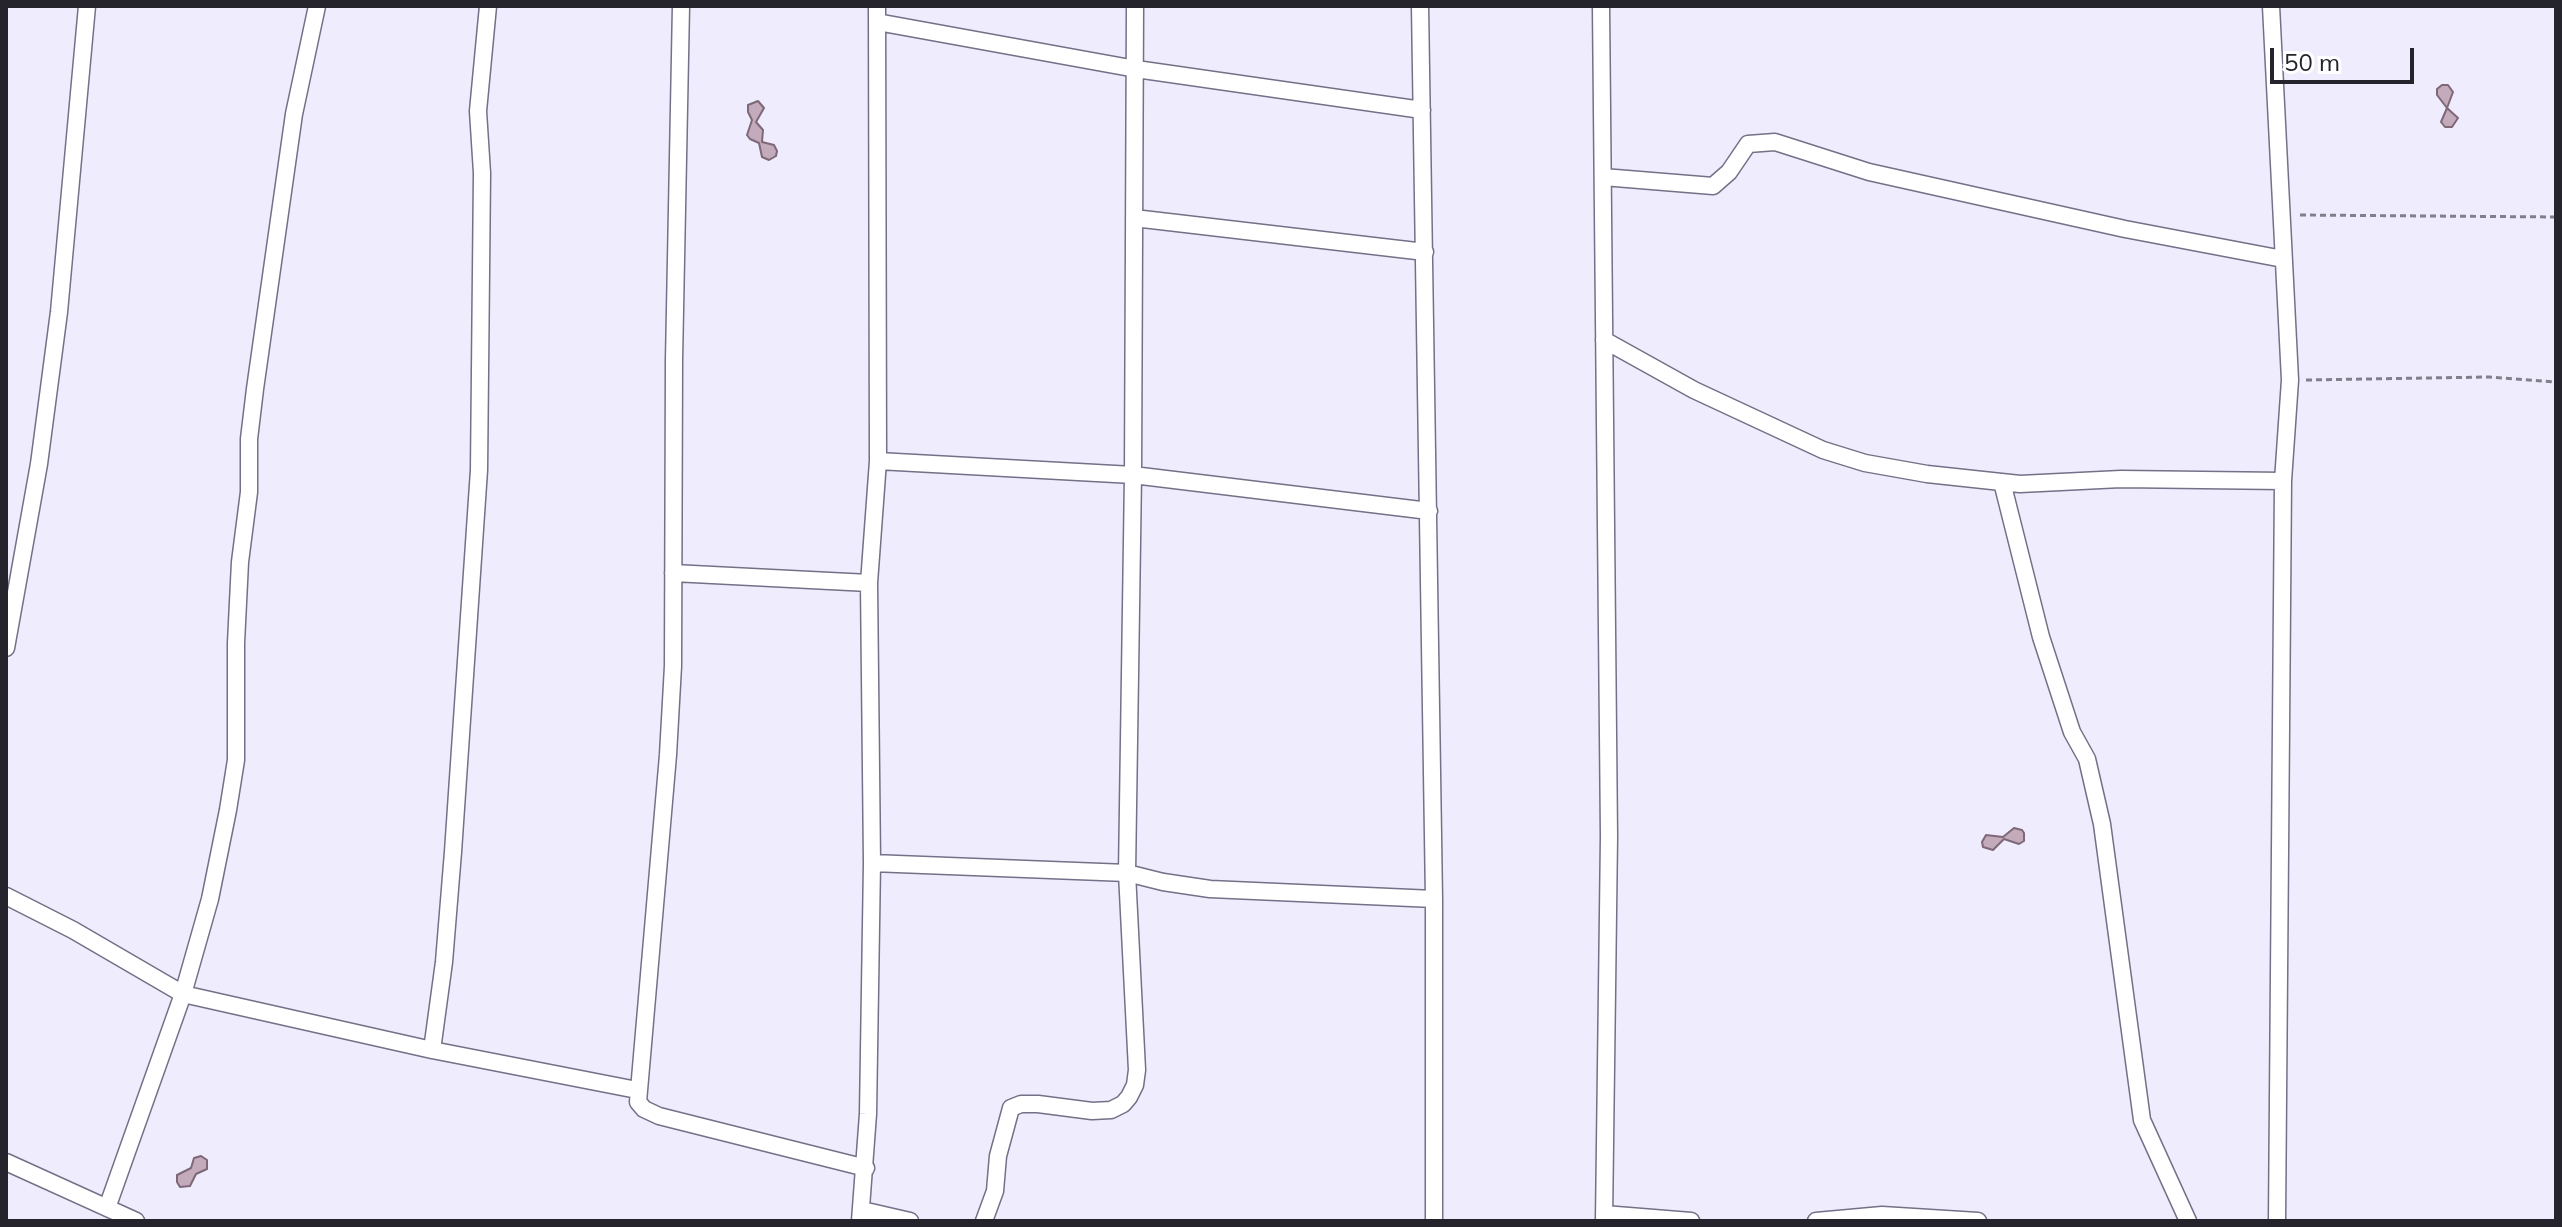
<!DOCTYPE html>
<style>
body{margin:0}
#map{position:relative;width:2562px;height:1227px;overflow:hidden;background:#efedfd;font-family:Mulish,sans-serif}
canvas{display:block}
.frame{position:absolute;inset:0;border:8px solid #25242d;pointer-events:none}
.scale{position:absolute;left:2270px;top:48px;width:144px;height:36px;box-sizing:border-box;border:4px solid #25242d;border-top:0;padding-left:10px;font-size:24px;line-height:28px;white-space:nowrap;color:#25242d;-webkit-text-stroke:6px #fff;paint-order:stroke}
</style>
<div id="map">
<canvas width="2562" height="1227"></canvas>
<div class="frame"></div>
<div class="scale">50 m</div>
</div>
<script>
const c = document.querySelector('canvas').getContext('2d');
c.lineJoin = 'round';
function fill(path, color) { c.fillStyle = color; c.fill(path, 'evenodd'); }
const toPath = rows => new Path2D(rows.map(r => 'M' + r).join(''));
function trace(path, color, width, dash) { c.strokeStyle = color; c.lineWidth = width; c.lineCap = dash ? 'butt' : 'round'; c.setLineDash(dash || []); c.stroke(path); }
const building = toPath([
 [2442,85,2448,85,2453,92,2447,108,2458,118,2452,127,2445,127,2441,122,2447,108,2437,95,2437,89,2442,85],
 [758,101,764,108,756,122,763,130,762,142,774,145,777,151,776,156,769,160,762,157,759,143,750,139,747,135,752,120,748,112,748,105,758,101],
 [2014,828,2022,830,2024,833,2024,841,2019,844,2004,839,1993,850,1983,847,1982,842,1986,835,2003,837,2014,828],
 [201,1156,207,1160,207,1169,196,1174,190,1186,180,1187,177,1182,177,1175,191,1168,194,1158,201,1156]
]);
const path = toPath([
 [2300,215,2556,217],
 [2306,380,2489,377,2556,382]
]);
const minor = toPath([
 [681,6,674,360,673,666,668,755,638,1102,644,1109,659,1116,866,1168],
 [1420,6,1434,899,1434,1221],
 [1601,6,1609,836,1604,1221],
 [2271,6,2290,380,2283,481,2277,1221],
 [877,22,1136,69,1422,110],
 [1603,177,1713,186,1729,172,1748,144,1775,142,1869,172,2125,229,2283,259],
 [1134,218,1425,252],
 [1604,340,1694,390,1823,450,1865,463,1927,474,2020,484,2121,479,2283,481],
 [878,461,1133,475,1429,511],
 [2002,482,2041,637,2072,732,2087,759,2102,824,2142,1120,2188,1221],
 [673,573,869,583],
 [6,648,39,464,59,312,87,6],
 [872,863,1127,873,1163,882,1210,889,1434,899],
 [6,896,73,930,183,994,432,1050,637,1090],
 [432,1050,444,962,453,852,479,470,482,173,478,111,488,6],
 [6,1162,136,1221],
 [107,1208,183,994,210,899,228,810,236,760,236,643,240,562,249,492,249,439,255,389,294,114,317,6],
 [862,1210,910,1221],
 [1604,1214,1691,1221],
 [860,1221,868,1114,872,863,869,583,878,461,877,6],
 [984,1221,995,1191,998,1156,1011,1108,1021,1104,1038,1104,1092,1111,1111,1110,1123,1104,1129,1097,1135,1085,1137,1070,1127,873,1133,475,1135,6],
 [1816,1221,1882,1215,1978,1221]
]);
fill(building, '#c3abbc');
trace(building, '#7e6878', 2);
trace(minor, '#737087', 19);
trace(path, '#807f8b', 3, [6, 4]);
trace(minor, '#fff', 16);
</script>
